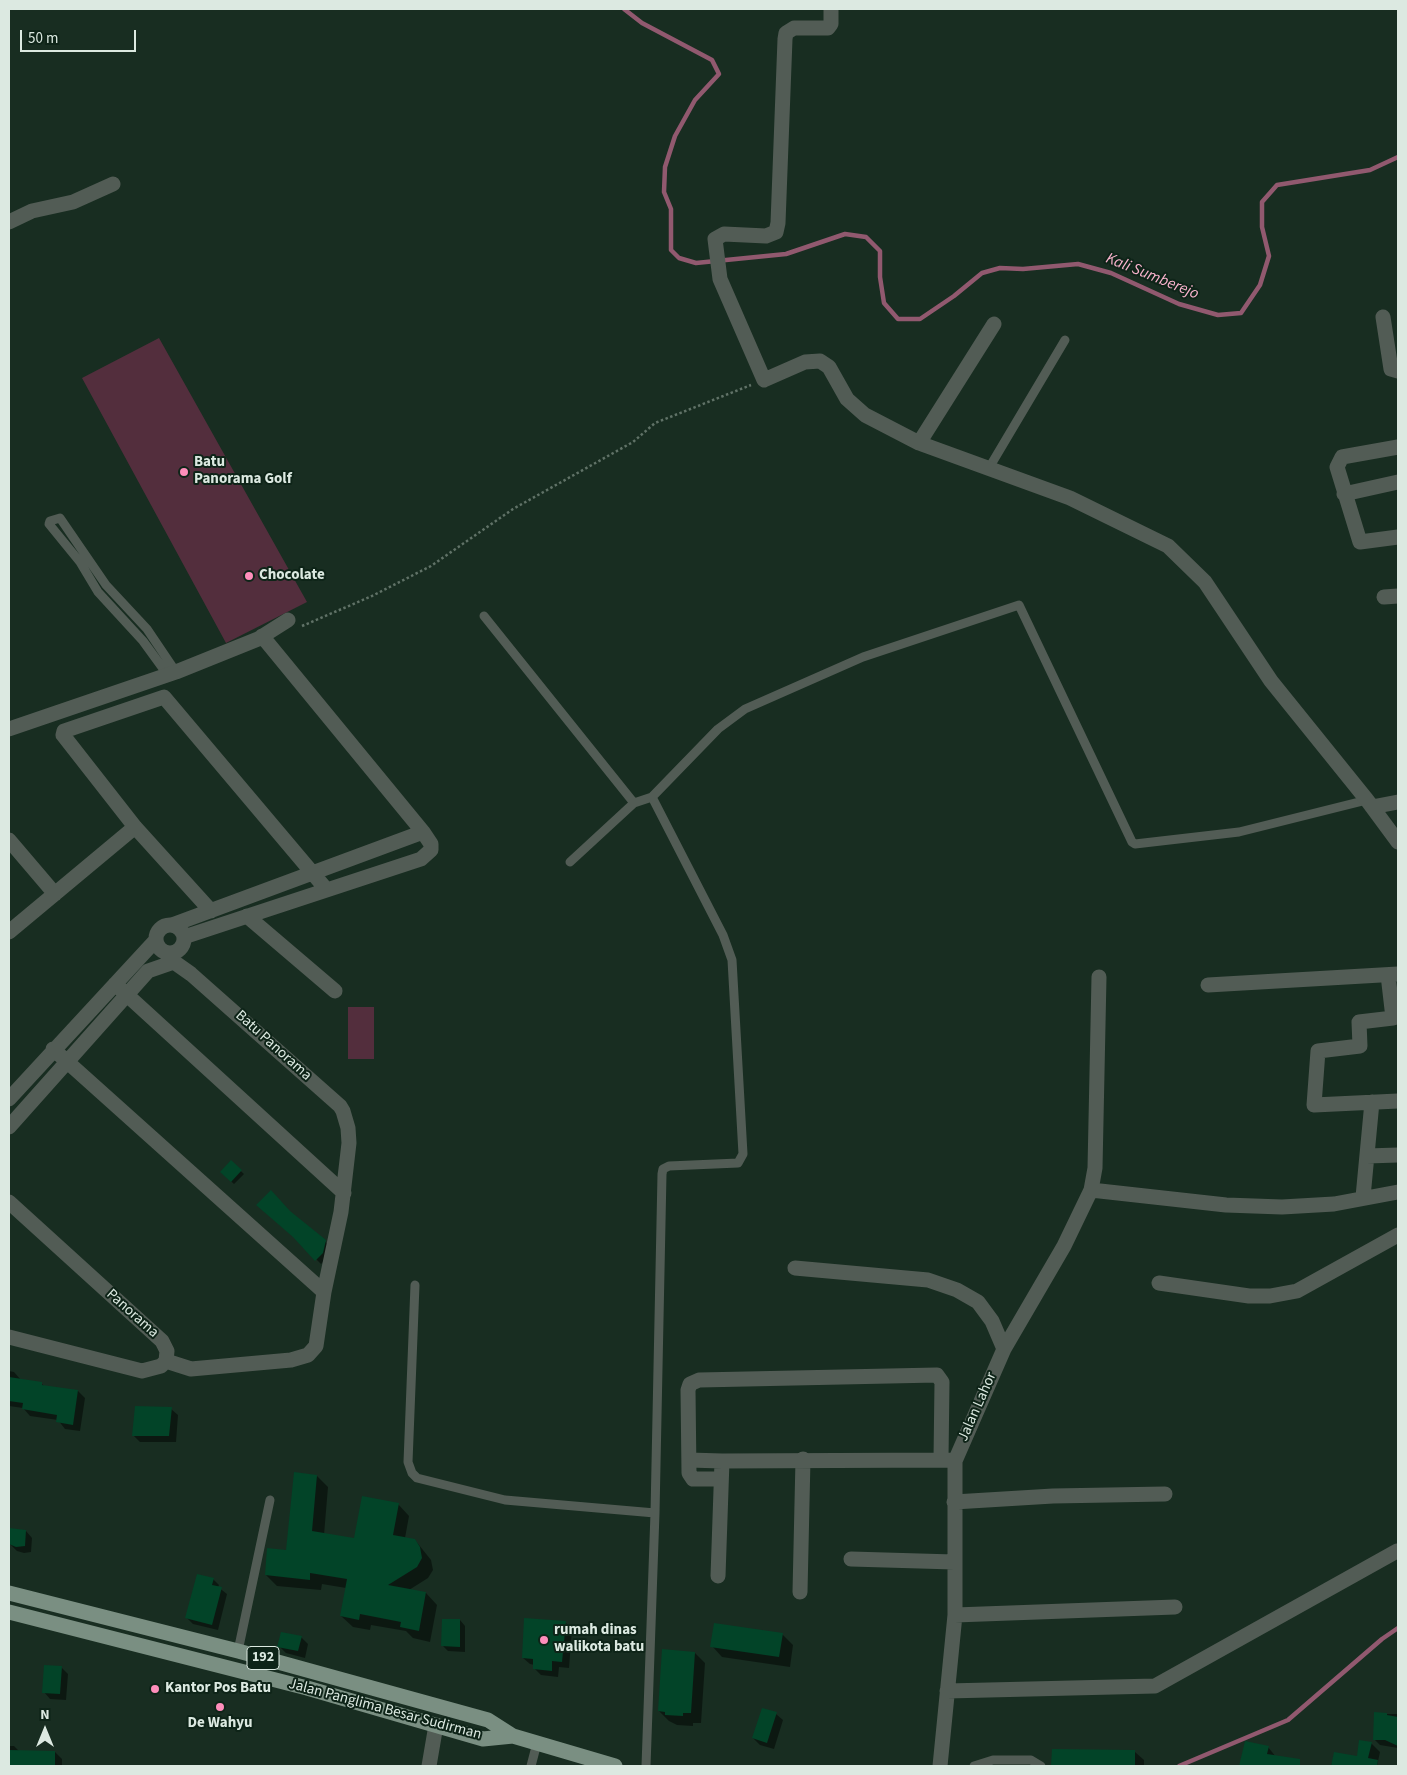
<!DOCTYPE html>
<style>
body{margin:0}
#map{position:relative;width:1407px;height:1775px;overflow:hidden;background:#182d21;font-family:"Source Sans 3",sans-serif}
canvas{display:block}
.frame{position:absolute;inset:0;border:10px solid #dce9e1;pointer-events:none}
.north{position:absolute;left:20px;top:1705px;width:50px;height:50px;-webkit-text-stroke:4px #0e2418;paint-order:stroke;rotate:0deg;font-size:14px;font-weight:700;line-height:20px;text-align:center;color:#dce9e1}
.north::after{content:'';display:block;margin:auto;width:18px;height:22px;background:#dce9e1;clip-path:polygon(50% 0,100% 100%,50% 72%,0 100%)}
.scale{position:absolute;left:20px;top:30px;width:116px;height:22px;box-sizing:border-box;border:2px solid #dce9e1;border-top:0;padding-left:6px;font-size:15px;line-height:18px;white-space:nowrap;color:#dce9e1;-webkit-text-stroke:4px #0e2418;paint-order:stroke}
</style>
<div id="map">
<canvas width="1407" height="1775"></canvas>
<div class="frame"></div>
<div class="north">N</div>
<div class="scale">50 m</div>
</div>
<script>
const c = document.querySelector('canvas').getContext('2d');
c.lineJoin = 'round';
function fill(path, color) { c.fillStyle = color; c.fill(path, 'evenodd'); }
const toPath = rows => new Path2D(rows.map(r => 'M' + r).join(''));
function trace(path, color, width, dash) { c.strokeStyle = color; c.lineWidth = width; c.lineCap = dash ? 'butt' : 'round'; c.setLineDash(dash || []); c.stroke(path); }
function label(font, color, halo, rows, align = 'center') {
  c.font = font + ' "Source Sans 3",sans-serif'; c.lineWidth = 4; c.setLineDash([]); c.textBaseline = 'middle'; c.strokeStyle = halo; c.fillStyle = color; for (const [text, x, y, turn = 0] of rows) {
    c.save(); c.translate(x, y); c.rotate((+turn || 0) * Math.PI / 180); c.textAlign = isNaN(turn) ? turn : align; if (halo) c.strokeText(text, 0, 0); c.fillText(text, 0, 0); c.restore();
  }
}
const green = toPath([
 [159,338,307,602,226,643,82,378],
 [348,1007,374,1007,374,1059,348,1059]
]);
const shadow = toPath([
 [231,1162,244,1174,234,1184,221,1172],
 [291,1213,330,1246,327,1258,321,1264,298,1241],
 [9,1371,14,1372,21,1380,41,1383,45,1387,78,1391,85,1398,80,1431,65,1429,58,1420,30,1416,23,1408,9,1406],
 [171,1409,178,1415,176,1442,140,1442,133,1435],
 [317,1476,328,1487,324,1535,355,1540,398,1504,409,1516,405,1538,415,1540,431,1560,433,1570,428,1578,409,1590,426,1593,437,1605,430,1642,413,1638,406,1631,371,1625,370,1630,353,1627,341,1616,346,1588,322,1584,321,1590,277,1586,266,1575,287,1551],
 [26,1531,32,1538,31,1552,24,1553,17,1551,10,1544],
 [213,1579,219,1585,218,1587,227,1594,218,1630,193,1624,187,1618],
 [460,1620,465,1626,465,1652,448,1651,443,1646],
 [565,1622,572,1629,569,1668,559,1667,558,1677,541,1675,534,1668,535,1665,530,1664,523,1658],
 [782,1634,793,1645,790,1667,722,1657,712,1646],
 [301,1637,308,1644,305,1658,286,1653,279,1646],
 [695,1653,705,1663,701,1723,693,1723,693,1726,677,1725,669,1721,659,1711],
 [61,1667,68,1674,66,1700,50,1699,44,1692],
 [776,1714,783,1720,774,1749,760,1745,753,1738],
 [1375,1714,1398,1714,1398,1748,1380,1745,1374,1739],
 [1246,1742,1268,1747,1276,1757,1288,1758,1295,1766,1241,1766],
 [1371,1743,1380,1752,1377,1766,1331,1766,1335,1753,1359,1758],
 [9,1746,14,1746,20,1752,55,1752,62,1759,62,1766,9,1766],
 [1053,1751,1135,1752,1144,1760,1144,1766,1053,1766]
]);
const stream = toPath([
 [624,9,642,23,712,60,719,74,695,100,675,136,665,167,664,192,671,209,671,250,679,258,696,263,786,254,845,234,866,237,880,251,880,277,884,303,898,319,920,319,954,296,982,273,1000,268,1023,269,1078,264,1111,273,1179,304,1218,315,1241,313,1260,285,1269,256,1262,227,1262,202,1277,185,1370,170,1398,157],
 [1179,1766,1288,1720,1382,1639,1398,1628]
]);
const building = toPath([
 [231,1160,242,1170,231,1182,220,1172],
 [271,1190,290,1211,326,1240,323,1253,315,1261,293,1237,256,1205],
 [9,1377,42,1382,42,1385,78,1390,73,1425,56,1422,57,1415,22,1409,23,1403,9,1401],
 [135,1406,172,1407,169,1436,132,1436],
 [294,1472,317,1475,312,1531,354,1538,362,1496,399,1503,393,1535,415,1539,420,1547,422,1558,417,1567,388,1585,426,1592,419,1631,400,1627,401,1622,360,1614,359,1620,340,1616,347,1579,310,1573,310,1580,265,1575,267,1548,286,1550],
 [9,1528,26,1530,25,1546,16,1547,9,1544],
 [197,1574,214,1578,212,1585,222,1587,212,1625,185,1618],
 [524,1618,566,1621,562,1662,552,1661,552,1671,533,1669,533,1659,522,1658],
 [442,1619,460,1619,460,1647,441,1646],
 [714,1623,783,1633,779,1657,710,1647],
 [281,1632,302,1636,298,1651,277,1647],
 [662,1649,695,1652,691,1713,683,1713,683,1716,665,1715,665,1712,658,1711],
 [44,1665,62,1666,60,1694,42,1693],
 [762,1708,777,1712,767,1743,752,1738],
 [1374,1712,1387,1713,1387,1715,1398,1717,1398,1746,1385,1740,1373,1740],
 [1359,1740,1372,1742,1368,1758,1378,1760,1377,1766,1331,1766,1334,1752,1357,1756],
 [1245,1741,1269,1746,1267,1754,1300,1759,1300,1766,1239,1766],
 [1052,1749,1135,1750,1135,1766,1051,1766],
 [9,1750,55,1751,55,1766,9,1766]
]);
const path = toPath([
 [302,626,372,596,431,566,513,509,633,442,655,423,751,385]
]);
const lane = toPath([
 [989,468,1065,340],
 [484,616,634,803],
 [167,674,143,641,98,592,80,562,49,524,50,521,60,518,106,585,147,629,176,672],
 [570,862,634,803,652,797,718,729,745,709,863,657,1019,605,1132,842,1135,844,1239,832,1367,800],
 [415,1285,408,1462,412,1473,417,1478,505,1500,655,1513],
 [238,1651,270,1500],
 [531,1766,537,1743],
 [646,1766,655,1513,662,1174,663,1169,669,1166,738,1163,743,1154,732,960,723,935,652,797],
 [974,1766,993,1760,1031,1760,1041,1766]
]);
const street = toPath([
 [831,9,831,24,828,28,794,28,786,33,785,39,778,223,776,232,766,236,724,234,715,239,720,279,764,380,805,362,820,361,829,367,847,399,865,415,919,443,1070,498,1168,546,1205,582,1271,681,1367,800,1398,842],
 [9,222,32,211,73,202,113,184],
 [1383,317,1391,369,1398,371],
 [919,443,994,324],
 [1398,447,1342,457,1337,467,1360,542,1398,537],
 [1344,494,1398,482],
 [1384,597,1398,596],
 [9,729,176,672,258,639,288,620],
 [1372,807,1398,802],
 [9,840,55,894],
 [211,911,135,827,63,735,64,731,164,697,326,889],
 [247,916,335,991],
 '156 939a14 14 0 1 1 28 0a14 14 0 1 1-28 0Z',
 [172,925,423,832],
 [9,932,135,827],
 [184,937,421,859,431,850,431,844,423,832,262,636],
 [1388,975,1393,1018,1359,1022,1360,1046,1318,1051,1314,1105,1398,1101],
 [115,984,344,1193],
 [1208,985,1398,974],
 [53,1049,324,1292,316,1346,308,1355,291,1360,191,1369,166,1361],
 [9,1099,155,941],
 [9,1127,148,971,174,962,191,974,340,1106,343,1111,348,1128,349,1143,341,1212,324,1292],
 [1367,1156,1398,1155],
 [1091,1190,1226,1205,1282,1207,1334,1204,1398,1192],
 [1363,1197,1372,1102],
 [9,1202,162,1341,167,1351,166,1361,161,1366,142,1371,9,1337],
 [795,1268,928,1280,957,1290,978,1302,992,1321,1004,1349],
 [1159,1283,1249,1296,1270,1296,1297,1291,1398,1235],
 [689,1460,722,1461],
 [721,1479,693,1479,689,1473,688,1390,690,1384,699,1380,937,1375,942,1382,941,1459],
 [954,1502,1053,1496,1165,1494],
 [851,1559,954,1562],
 [718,1576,722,1461,951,1460],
 [800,1592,803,1459],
 [955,1615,1175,1607],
 [947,1691,1155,1686,1397,1551],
 [429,1766,436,1725],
 [940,1766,955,1615,955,1461,1004,1349,1064,1246,1091,1190,1095,1168,1099,977]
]);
const primary = toPath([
 [9,1593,238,1651,488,1720,513,1736,615,1766],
 [9,1612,307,1688,483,1739,513,1736]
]);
const markers = [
 [184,472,5,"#fe8ebb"],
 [249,576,5,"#fe8ebb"],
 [544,1640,5,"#fe8ebb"],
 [155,1689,5,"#fe8ebb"],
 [220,1707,5,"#fe8ebb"]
];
const shields = [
 [263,1658,32]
];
const shieldNames = [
 ["192",263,1658]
];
const poiNames = [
 ["Batu",194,463],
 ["Panorama Golf",194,480],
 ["Chocolate",259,576],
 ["rumah dinas",554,1631],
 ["walikota batu",554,1648],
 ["Kantor Pos Batu",165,1689],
 ["De Wahyu",220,1724,"center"]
];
const streetNames = [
 ["Batu Panorama",273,1046,42],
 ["Panorama",132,1314,42],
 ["Jalan Lahor",978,1407,-66],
 ["Jalan Panglima Besar Sudirman",385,1710,15]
];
const waterNames = [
 ["Kali Sumberejo",1152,277,22]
];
fill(green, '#532e3d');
fill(shadow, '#0007');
trace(stream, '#91596f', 4.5);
fill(building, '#024428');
trace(path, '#607267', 2.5, [2.5, 2.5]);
trace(lane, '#525c55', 9);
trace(street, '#525c55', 15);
trace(primary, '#7a8f82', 15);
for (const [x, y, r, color] of markers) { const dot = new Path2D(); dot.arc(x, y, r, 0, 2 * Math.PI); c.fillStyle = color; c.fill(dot); trace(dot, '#0e2418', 2); }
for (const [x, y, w] of shields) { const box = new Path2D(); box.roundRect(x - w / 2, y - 11.5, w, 23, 4); c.fillStyle = '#0e2418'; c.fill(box); trace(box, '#dce9e1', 1); }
label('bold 14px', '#dce9e1', null, shieldNames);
label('bold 15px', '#dce9e1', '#0e2418', poiNames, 'left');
label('15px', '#dce9e1', '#0e2418', streetNames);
label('italic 16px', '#f9b3cd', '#0e2418', waterNames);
</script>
